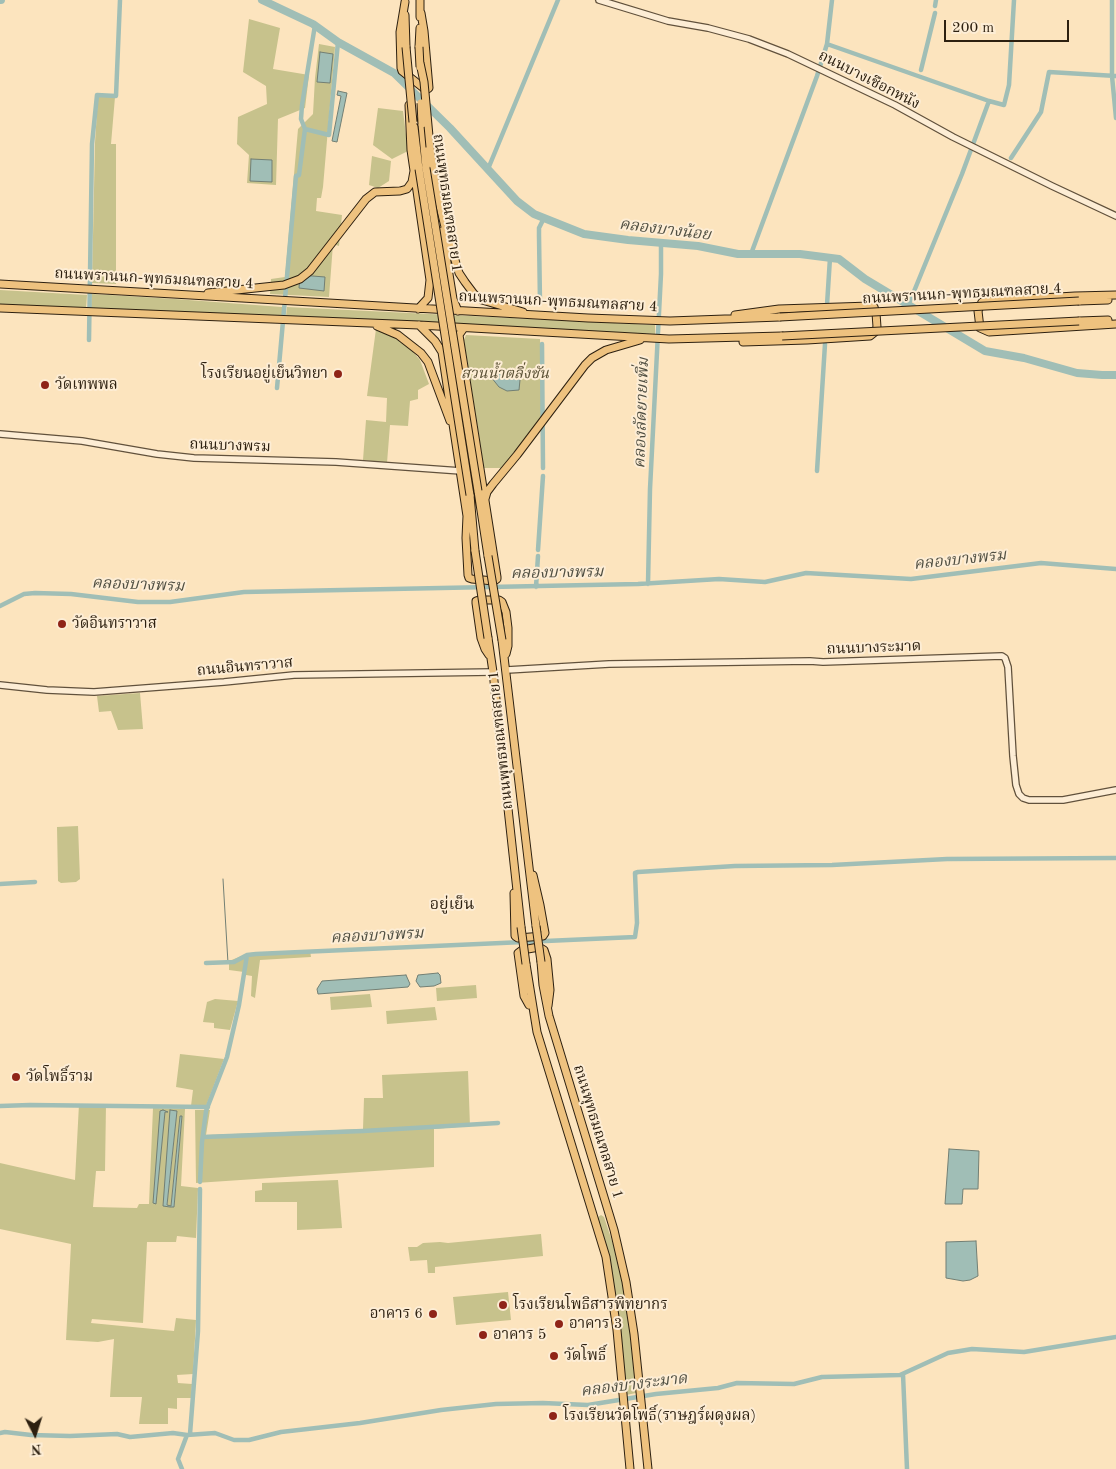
<!DOCTYPE html>
<meta charset="utf-8">
<style>
body{margin:0}
#map{position:relative;width:1116px;height:1469px;overflow:hidden;background:#fce4be;font-family:"Old Standard TT",serif}
canvas{display:block}
.north{position:absolute;left:10px;top:1409px;width:50px;height:50px;-webkit-text-stroke:4px #fdedd5;paint-order:stroke;rotate:175deg;font-size:14px;font-weight:700;line-height:20px;text-align:center;color:#2d2010}
.north::after{content:'';display:block;margin:auto;width:18px;height:22px;background:#2d2010;clip-path:polygon(50% 0,100% 100%,50% 72%,0 100%)}
.scale{position:absolute;left:944px;top:20px;width:125px;height:22px;box-sizing:border-box;border:2px solid #2d2010;border-top:0;padding-left:6px;font-size:15px;line-height:18px;white-space:nowrap;color:#2d2010;-webkit-text-stroke:4px #fdedd5;paint-order:stroke}
</style>
<div id="map">
<canvas width="1116" height="1469"></canvas>
<div class="north">N</div>
<div class="scale">200 m</div>
</div>
<script>
const c = document.querySelector('canvas').getContext('2d');
c.lineJoin = 'round';
function fill(path, color) { c.fillStyle = color; c.fill(path, 'evenodd'); }
const toPath = rows => new Path2D(rows.map(r => 'M' + r).join(''));
function trace(path, color, width, dash) { c.strokeStyle = color; c.lineWidth = width; c.lineCap = dash ? 'butt' : 'round'; c.setLineDash(dash || []); c.stroke(path); }
function label(font, color, halo, rows, align = 'center') {
  c.font = font + ' "Old Standard TT","Noto Serif Thai",serif'; c.lineWidth = 4; c.setLineDash([]); c.textBaseline = 'middle'; c.strokeStyle = halo; c.fillStyle = color; for (const [text, x, y, turn = 0] of rows) {
    c.save(); c.translate(x, y); c.rotate((+turn || 0) * Math.PI / 180); c.textAlign = isNaN(turn) ? turn : align; if (halo) c.strokeText(text, 0, 0); c.fillText(text, 0, 0); c.restore();
  }
}
const green = toPath([
 [249,19,280,28,273,69,309,75,305,108,278,119,276,185,247,183,249,155,237,144,238,117,267,104,266,86,243,72],
 [319,44,335,47,323,187,321,198,317,198,316,211,342,215,339,246,333,244,329,297,270,294,271,279,285,277,298,129,313,114,315,78],
 [98,96,115,97,111,144,116,144,116,284,92,283,95,143],
 [378,108,403,111,408,151,392,159,373,145],
 [372,156,391,161,389,181,378,188,369,185],
 [0,290,87,295,86,308,0,304],
 [92,294,175,299,282,307,282,316,91,309],
 [287,307,655,325,655,334,286,316],
 [376,329,388,330,409,347,420,360,429,384,418,390,418,399,410,401,408,426,390,425,387,463,363,460,366,420,386,422,387,398,367,396],
 [466,335,540,339,542,422,505,468,484,468,464,340],
 [140,693,143,729,118,730,111,711,99,712,97,696],
 [78,826,80,879,76,882,61,883,58,881,57,827],
 [310,950,311,957,260,960,255,998,251,996,252,976,246,975,244,972,229,970,229,961,249,953],
 [476,985,477,998,437,1001,436,988],
 [370,994,372,1007,331,1010,330,997],
 [215,999,238,1001,230,1030,214,1028,214,1023,203,1022,207,1002],
 [435,1007,437,1020,387,1024,386,1011],
 [180,1054,224,1059,206,1106,191,1106,193,1090,176,1087],
 [468,1071,470,1126,434,1129,434,1167,196,1183,195,1110,210,1110,206,1135,363,1129,364,1098,383,1098,382,1075],
 [79,1104,106,1104,105,1171,96,1171,93,1207,137,1208,139,1204,149,1204,153,1108,185,1109,181,1186,198,1188,196,1238,177,1236,176,1242,147,1242,143,1323,92,1319,91,1323,174,1331,176,1318,196,1320,193,1374,177,1375,178,1383,192,1384,191,1398,177,1398,177,1409,168,1408,168,1424,139,1424,142,1397,110,1397,114,1339,98,1342,66,1340,71,1244,0,1229,0,1163,75,1180],
 [177,1111,167,1206,171,1206,180,1116,182,1116,174,1207,170,1207,163,1205],
 [338,1180,342,1228,297,1230,297,1202,255,1202,255,1191,262,1190,262,1183],
 [601,1215,604,1217,616,1253,627,1303,636,1393,626,1395,622,1346,613,1279,598,1220,598,1217],
 [541,1234,543,1256,435,1267,435,1273,428,1273,427,1260,410,1261,408,1247,417,1247,423,1243,440,1242,448,1243],
 [508,1292,511,1320,456,1325,453,1297]
]);
const water = toPath([
 [320,52,333,54,330,83,317,82,320,52],
 [338,91,347,93,337,142,332,141,341,96,337,95,338,91],
 [251,159,272,160,272,182,250,181,251,159],
 [300,275,325,277,324,291,299,288,300,275],
 [498,368,514,371,520,380,519,390,507,391,499,387,491,377,498,368],
 [438,973,440,975,441,983,434,986,420,987,416,981,418,975,438,973],
 [406,975,410,984,408,987,318,994,317,989,322,981,406,975],
 [163,1110,168,1112,165,1112,156,1204,153,1203,160,1111,163,1110],
 [170,1110,177,1111,167,1205,171,1206,180,1116,182,1116,174,1207,170,1207,163,1206,170,1110],
 [949,1149,979,1151,978,1189,963,1189,962,1204,945,1204,949,1149],
 [976,1241,978,1276,970,1280,963,1281,946,1278,946,1242,976,1241]
]);
const stream = toPath([
 [223,879,228,963]
]);
const canal = toPath([
 [1112,0,1112,76,1116,118],
 [935,6,936,0],
 [827,44,989,101],
 [921,70,935,13],
 [305,129,301,119,302,105,315,25],
 [1011,158,1041,112,1049,72,1116,76],
 [488,169,558,0],
 [751,254,817,76,827,44,832,0],
 [540,303,539,235,539,228,544,218],
 [827,305,830,258],
 [908,306,962,174,989,101,1004,105,1009,85,1014,0],
 [89,340,92,144,97,95,116,96,120,0],
 [542,344,543,468],
 [277,388,296,176,299,175,305,129,329,135,338,42],
 [817,471,825,344],
 [538,550,543,476],
 [648,584,650,489,661,274,661,243],
 [536,587,538,556],
 [0,606,24,594,35,593,71,594,138,602,170,602,244,592,638,584,719,579,765,582,806,573,911,579,1041,563,1116,569],
 [0,884,35,882],
 [206,963,234,962,247,955,256,954,635,937,637,923,635,873,638,872,735,866,832,865,947,859,1116,858],
 [0,1106,30,1105,208,1107],
 [203,1137,363,1131,498,1123],
 [200,1182,202,1142,206,1111,227,1057,239,1005,247,955],
 [903,1374,907,1469],
 [0,1433,5,1432,31,1435,70,1436,117,1434,130,1437,173,1433,187,1435,215,1433,234,1440,249,1440,281,1432,360,1423,441,1410,496,1404,543,1403,588,1405,656,1394,718,1388,737,1383,794,1384,822,1377,900,1375,948,1353,972,1349,1024,1352,1116,1337],
 [190,1434,198,1331,200,1189],
 [182,1469,178,1459,187,1435]
]);
const river = toPath([
 [0,0,1,0],
 [262,0,313,24,338,42,394,73,450,128,517,201,534,214,584,234,628,240,698,246,738,254,800,254,839,259,865,279,985,351,1024,358,1077,373,1102,375,1116,375]
]);
const minor = toPath([
 [599,0,668,21,708,28,749,39,788,54,895,105,953,137,1052,186,1116,216],
 [0,434,82,441,157,454,194,458,336,462,461,471],
 [507,670,609,664,810,661,823,662,1002,656,1005,658,1008,667,1013,756,1016,785,1019,794,1023,798,1029,800,1063,800,1116,790],
 [0,685,47,690,94,692,224,682,294,675,493,672]
]);
const major = toPath([
 [420,0,420,17],
 [405,2,400,32,401,68,402,71,426,90,429,88,424,31,421,13],
 [405,15,406,47],
 [419,47,420,28],
 [409,105,411,150,430,280,428,298,418,309],
 [422,124,426,168],
 [414,127,419,169],
 [430,147,437,193],
 [436,190,446,231,459,273,465,282,474,294,482,300,523,312],
 [442,231,453,299,458,311],
 [0,284,588,318,670,321,780,317],
 [208,293,284,285,300,279,310,271,366,199,375,192,400,191,407,189,412,182,414,171],
 [1116,295,1075,296,991,301,982,302,978,311,980,328,989,332,1116,324],
 [1079,301,1108,300],
 [0,308,419,325,669,339,782,336],
 [735,315,779,309,870,306,874,307,876,313,877,327,875,332,870,336,807,340,743,342],
 [1079,321,1108,320],
 [419,325,435,341,442,352,467,516,466,538,468,575,469,578,472,579,494,581,497,579,497,577,459,335,464,328],
 [377,326,398,335,421,353,428,362,450,421],
 [478,491,488,556],
 [470,495,475,551],
 [485,499,487,492,493,484,517,455,585,365,592,358,606,350,640,340],
 [488,638,493,672,521,927],
 [502,640,536,926],
 [489,655,485,649,481,638,476,603,476,601,479,600,499,600,502,602,506,612,508,628,508,646,506,654],
 [514,893,515,936,518,938,543,936,545,933,540,905,533,875],
 [541,962,543,985,549,1016,614,1230,626,1282,634,1334,648,1469],
 [526,964,537,1032,606,1257,617,1330,630,1469],
 [529,1005,524,996,518,953,522,950,539,947,544,950,547,959,550,990,548,1006]
]);
const majorBridge = toPath([
 [406,47,413,122],
 [419,47,420,67],
 [420,63,424,82,430,147],
 [421,103,422,124],
 [426,168,478,491],
 [419,169,470,495],
 [780,317,1079,301],
 [782,336,1079,321],
 [475,551,488,638],
 [488,556,502,640],
 [536,926,541,962],
 [521,927,526,964]
]);
const markers = [
 [338,374,5,"#8f2418"],
 [45,385,5,"#8f2418"],
 [62,624,5,"#8f2418"],
 [16,1077,5,"#8f2418"],
 [503,1305,5,"#8f2418"],
 [433,1314,5,"#8f2418"],
 [559,1324,5,"#8f2418"],
 [483,1335,5,"#8f2418"],
 [554,1356,5,"#8f2418"],
 [553,1416,5,"#8f2418"]
];
const streetNames = [
 ["ถนนบางเชือกหนัง",869,80,27],
 ["ถนนพุทธมณฑลสาย 1",447,203,82],
 ["ถนนพรานนก-พุทธมณฑลสาย 4",154,279,3],
 ["ถนนพรานนก-พุทธมณฑลสาย 4",962,294,-3],
 ["ถนนพรานนก-พุทธมณฑลสาย 4",558,302,3],
 ["ถนนบางพรม",230,446,2],
 ["ถนนบางระมาด",874,648,-2],
 ["ถนนอินทราวาส",245,667,-5],
 ["ถนนพุทธมณฑลสาย 1",501,740,-96],
 ["ถนนพุทธมณฑลสาย 1",598,1132,73]
];
const poiNames = [
 ["โรงเรียนอยู่เย็นวิทยา",328,374,"right"],
 ["วัดเทพพล",55,385],
 ["วัดอินทราวาส",72,624],
 ["วัดโพธิ์ราม",26,1077],
 ["โรงเรียนโพธิสารพิทยากร",513,1305],
 ["อาคาร 6",423,1314,"right"],
 ["อาคาร 3",569,1324],
 ["อาคาร 5",493,1335],
 ["วัดโพธิ์",564,1356],
 ["โรงเรียนวัดโพธิ์(ราษฎร์ผดุงผล)",563,1416]
];
const parkNames = [
 ["สวนน้ำตลิ่งชัน",505,374]
];
const waterNames = [
 ["คลองบางน้อย",665,230,7],
 ["คลองลัดยายเพิ่ม",642,413,-88],
 ["คลองบางพรม",960,560,-6],
 ["คลองบางพรม",557,573,-1],
 ["คลองบางพรม",138,585,2],
 ["คลองบางพรม",377,936,-3],
 ["คลองบางระมาด",634,1385,-7]
];
const neighbourhoodNames = [
 ["อยู่เย็น",452,905]
];
fill(green, '#c7c28c');
fill(water, '#a0beb6');
trace(water, '#727f74', 1);
trace(stream, '#727f74', 1);
trace(canal, '#a0beb6', 4.5);
trace(river, '#a0beb6', 8);
trace(minor, '#61513c', 8);
trace(major, '#2d2010', 9);
trace(minor, '#fdedd5', 5.5);
trace(major, '#eec27f', 7);
trace(majorBridge, '#2d2010', 9, []);
trace(majorBridge, '#eec27f', 7);
for (const [x, y, r, color] of markers) { const dot = new Path2D(); dot.arc(x, y, r, 0, 2 * Math.PI); c.fillStyle = color; c.fill(dot); trace(dot, '#fdedd5', 2); }
label('15px', '#2d2010', '#fdedd5', streetNames);
label('15px', '#2d2010', '#fdedd5', poiNames, 'left');
label('italic 15px', '#5b5135', '#fdedd5', parkNames);
label('italic 16px', '#504f42', '#fdedd5', waterNames);
label('16px', '#2d2010', '#fdedd5', neighbourhoodNames);
</script>
